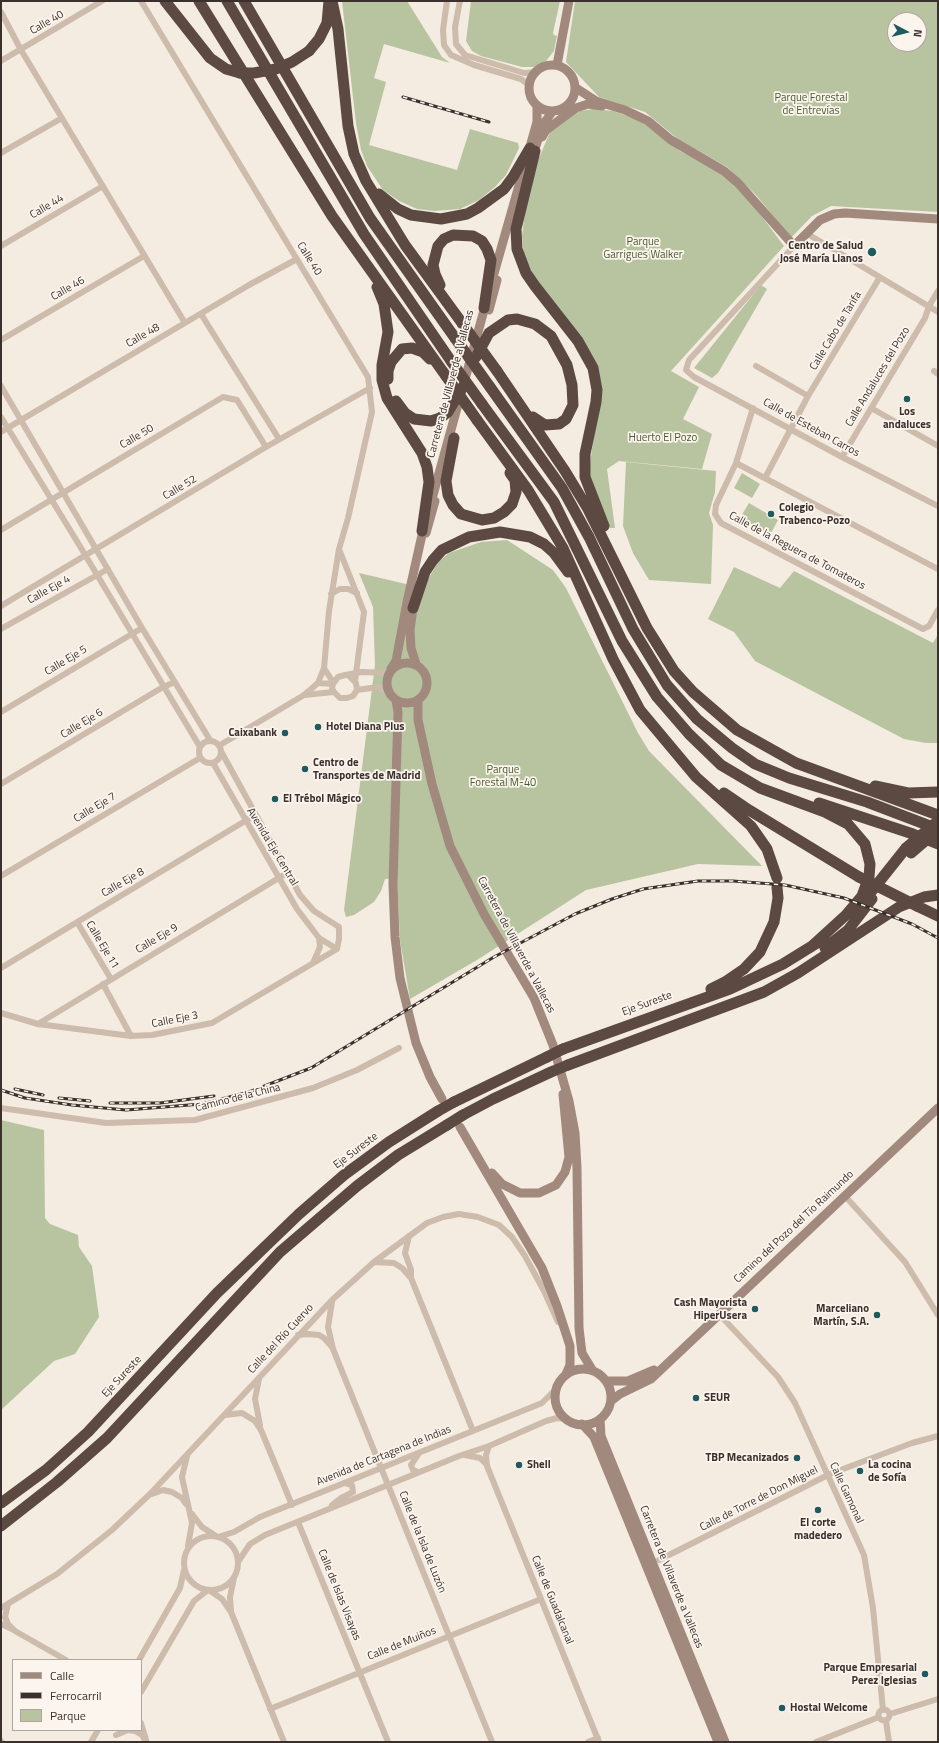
<!DOCTYPE html>
<meta charset="utf-8">
<style>
body{margin:0}
#map{position:relative;width:939px;height:1743px;overflow:hidden;background:#f4ebe1;font-family:"Titillium Web",sans-serif}
canvas{display:block}
.frame{position:absolute;inset:0;border:2px solid #3b302b;pointer-events:none}
.legend{position:absolute;left:12px;top:1659px;width:130px;height:72px;box-sizing:border-box;background:#fbf5ee;border:1px solid #aea6a0;margin:0;padding:5px 7px;list-style:none;font-size:12px;color:#3b302b}
.legend li{display:flex;align-items:center;gap:8px;height:20px}
.legend b{width:20px;border:1px solid #aea6a0}
.north{position:absolute;left:887px;top:12px;width:40px;height:40px;box-sizing:border-box;background:#fbf5ee;border:1px solid #aea6a0;border-radius:50%;rotate:97deg;font-size:11px;font-weight:700;line-height:16px;text-align:center;color:#3b302b}
.north::after{content:'';display:block;margin:auto;width:14px;height:18px;background:#1f5a5e;clip-path:polygon(50% 0,100% 100%,50% 72%,0 100%)}
</style>
<div id="map">
<canvas width="939" height="1743"></canvas>
<div class="frame"></div>
<ul class="legend">
<li><b style="height:5px;background:#a18a7d"></b>Calle</li>
<li><b style="height:5px;background:#3b302b"></b>Ferrocarril</li>
<li><b style="height:11px;background:#b8c4a0"></b>Parque</li>
</ul>
<div class="north">N</div>
</div>
<script>
const c = document.querySelector('canvas').getContext('2d');
c.lineJoin = 'round';
function fill(path, color) { c.fillStyle = color; c.fill(path, 'evenodd'); }
const toPath = rows => new Path2D(rows.map(r => 'M' + r).join(''));
function trace(path, color, width, dash) { c.strokeStyle = color; c.lineWidth = width; c.lineCap = dash ? 'butt' : 'round'; c.setLineDash(dash || []); c.stroke(path); }
function label(font, color, halo, rows, align = 'center') {
  c.font = font + ' "Titillium Web",sans-serif'; c.lineWidth = 3.5; c.setLineDash([]); c.textBaseline = 'middle'; c.strokeStyle = halo; c.fillStyle = color; for (const [text, x, y, turn = 0] of rows) {
    c.save(); c.translate(x, y); c.rotate((+turn || 0) * Math.PI / 180); c.textAlign = isNaN(turn) ? turn : align; if (halo) c.strokeText(text, 0, 0); c.fillText(text, 0, 0); c.restore();
  }
}
const green = toPath([
 [342,1,407,1,442,57,450,63,384,44,374,78,386,82,369,145,457,170,470,129,518,143,519,148,506,175,495,187,479,200,460,209,434,211,417,209,399,201,383,190,367,166,361,150,356,123],
 [471,1,560,1,553,33,554,35,557,36,554,51,546,61,538,67,522,67,481,56,472,51,466,41],
 [575,1,938,1,938,212,831,206,812,216,791,238,756,195,727,167,678,139,645,112,599,97,566,62],
 [895,20,919,20,919,44,895,44],
 [593,109,613,111,631,117,646,125,680,151,712,167,731,182,757,210,784,246,671,371,699,387,683,419,712,434,702,469,619,461,607,469,615,528,610,528,593,490,589,471,601,385,534,276,524,258,522,236,526,205,536,165,550,132,580,111],
 [761,285,767,289,718,373,712,378,694,368],
 [626,462,716,471,715,492,709,513,713,525,711,584,649,580,633,553,623,526],
 [742,473,760,484,752,498,734,488],
 [749,503,778,520,770,535,740,518],
 [507,540,553,570,566,588,638,733,649,751,762,866,698,864,586,890,477,960,410,999,400,940,397,878,385,879,381,891,374,902,354,915,346,917,344,910,375,665,373,607,359,573,423,588,438,562,449,553,481,542],
 [734,567,780,588,794,571,933,643,938,634,938,743,926,743,904,739,755,661,734,632,708,619],
 [1,1120,44,1130,45,1218,50,1224,78,1235,79,1247,92,1266,99,1317,75,1354,54,1361,1,1410]
]);
const street = toPath([
 [141,1,368,377,372,412,348,518,339,549,329,611,324,668,333,682],
 [447,1,443,30,444,45,451,55,474,65,521,79,529,85],
 [460,1,455,27,456,44,465,55,524,73,536,72],
 [1,12,21,50,185,323],
 [1,61,102,1],
 [1,153,62,118],
 [806,233,938,312],
 [1,246,103,186],
 [794,246,689,360,686,370,694,377,842,457,938,506],
 [201,314,279,439],
 [1,340,144,256],
 [756,366,808,396],
 [934,371,938,374],
 [1,386,142,628,210,740],
 [753,408,736,463,716,505,715,514,721,523,923,629,929,626,938,610],
 [871,408,938,446],
 [1,417,78,543,200,747],
 [1,432,249,285,297,259],
 [842,457,925,318,929,306,938,291],
 [736,463,938,569],
 [765,478,808,396,880,277],
 [1,530,223,397,237,400,266,447],
 [339,549,364,612,355,681],
 [331,594,340,589,348,589,357,593],
 [1,606,266,447,370,388],
 [1,629,108,569],
 [348,675,356,683,357,690,353,696,347,698,340,698,334,692,332,688,333,684,338,677,345,675,362,672,389,673],
 [318,683,324,668],
 [357,690,378,687,389,693],
 [304,695,334,692],
 [1,712,142,628],
 '199 752a11 11 0 1 1 22 0a11 11 0 1 1-22 0Z',
 [220,745,304,695,318,683,333,684],
 [213,763,297,909,319,938,337,949],
 [1,784,163,687,175,682],
 [1,876,200,758],
 [77,922,111,979],
 [313,963,320,947,319,938],
 [1,968,255,815],
 [103,984,131,1036],
 [1,1013,38,1024,131,1036,152,1035,212,1023,337,949,339,939,339,927,314,911,300,895,222,753],
 [38,1024,287,873],
 [1,1108,106,1123,195,1120,313,1088,357,1070,399,1048],
 [844,1195,905,1262,938,1315],
 [409,1236,405,1253,411,1270,411,1278],
 [374,1262,394,1263,402,1268,411,1278,473,1431],
 [332,1302,328,1327,333,1349,492,1742],
 [719,1314,778,1377,795,1403,864,1555,873,1608,883,1710],
 [298,1335,308,1334,319,1335,324,1338,332,1347],
 [259,1379,255,1399,260,1425],
 [225,1415,242,1413,255,1421,261,1430,292,1505],
 [489,1446,486,1455,487,1466,599,1742],
 [465,1455,480,1458,487,1465],
 [187,1456,182,1477,192,1523,188,1546],
 [418,1472,413,1470,411,1465,419,1453],
 [152,1494,163,1490,172,1492,182,1498,186,1504],
 [332,1505,341,1498,353,1492,352,1485,345,1483],
 [192,1514,202,1527,216,1536],
 [298,1522,388,1742],
 '184 1563a27 27 0 1 1 54 0a27 27 0 1 1-54 0Z',
 [218,1537,234,1532,260,1517,542,1403,555,1390],
 [659,1560,830,1474,912,1443,938,1436],
 [238,1562,250,1544,265,1535,459,1456,489,1446,546,1421,557,1418,567,1419],
 [209,1590,222,1599,231,1612,284,1742],
 [8,1604,5,1617,8,1624,15,1631,66,1660],
 [1,1608,57,1574,112,1530,150,1494,332,1300,374,1262,427,1223,443,1217,459,1214,478,1217,499,1225,512,1237,525,1256,544,1291,558,1322],
 [231,1611,230,1597,234,1578],
 [1,1624,14,1630],
 [139,1660,180,1588,184,1570],
 [141,1692,194,1601,208,1590],
 [270,1709,541,1599],
 '878.5 1715a5.5 5.5 0 1 1 11 0a5.5 5.5 0 1 1-11 0Z',
 [890,1714,938,1699],
 [886,1721,889,1742],
 [141,1723,146,1740],
 [116,1735,128,1730,135,1731,142,1735,146,1742],
 [1,1741,2,1742],
 [91,1742,98,1730],
 [588,1742,598,1738],
 [816,1742,879,1717]
]);
const secondary = toPath([
 '529 88a23 23 0 1 1 46 0a23 23 0 1 1-46 0Z',
 [557,65,569,1],
 [576,88,596,101,625,110,648,121,671,140,724,171,738,183,794,246,820,220,834,214,845,213,938,219],
 [542,137,546,130,576,108,588,104,602,106],
 [536,146,542,126,552,112],
 [491,284,537,122,537,106],
 [489,310,497,280],
 [430,506,486,303],
 [426,533,435,501],
 [414,601,410,630,411,648,416,664],
 '387 683a20 20 0 1 1 40 0a20 20 0 1 1-40 0Z',
 [391,669,396,661,407,602,424,526],
 [396,700,398,712,393,884,395,937,400,978,416,1043,430,1077,442,1099],
 [418,700,418,720,432,784,450,846,484,914,534,998,553,1045,569,1101,575,1133,577,1168,579,1328,582,1353,593,1371],
 [460,1127,542,1268,557,1306,570,1346,570,1365,566,1374],
 [492,1173,502,1184,520,1193,539,1193,556,1185,565,1172,569,1157,563,1094],
 '555 1397a28 28 0 1 1 56 0a28 28 0 1 1-56 0Z',
 [607,1381,628,1381,654,1370],
 [611,1401,620,1394,651,1379,938,1108],
 [600,1419,601,1436,725,1742],
 [582,1424,594,1437,718,1742]
]);
const highway = toPath([
 [165,1,210,58,226,69,240,73],
 [199,1,332,216,446,376],
 [227,1,364,234,451,361],
 [244,1,370,218,455,338],
 [332,1,338,29,348,126,354,154,366,181,405,245,462,323],
 [309,51,319,39,327,23,329,1],
 [535,151,516,229,517,249,526,273,535,286,578,341,593,368,597,390,596,402,585,454,585,477,604,526],
 [379,194,398,209,411,215,441,219,467,214,478,208,504,189,513,177,530,148],
 [440,285,435,274,433,265,438,246,444,239,453,235,473,236,482,241,487,249,491,260,484,308],
 [377,287,384,304,388,332,382,365,382,380,387,398,422,453,427,467,429,482,422,531],
 [476,357,489,333,508,320,517,319,535,324,551,336,567,365,572,385,573,405,566,419,559,424,545,425,533,417],
 [497,371,565,471,588,509,647,628,674,671,693,692,737,730,796,763,938,815],
 [388,379,388,371,391,362,402,349,412,348,423,352,430,359],
 [490,387,562,488,589,537,633,629,667,685,697,719,732,748,755,764,789,778,867,802,938,829],
 [396,401,405,413,414,419,431,421,440,418,448,412,464,385],
 [482,404,554,502,622,641,657,697,689,734,721,765,760,788,825,812,848,824,865,844,870,864,869,877,862,896,846,915,812,946],
 [477,420,528,490,563,548,613,659,640,710,696,777,751,826,767,849,777,878],
 [454,438,446,481,448,495,453,505,461,514,482,520,494,518,504,512,512,504,516,492,515,480,510,473],
 [413,608,425,572,433,560,442,550,469,537,500,532,530,537,544,544,554,553,568,572],
 [875,786,908,793,938,792],
 [724,793,749,810,859,877],
 [819,803,913,834,938,844],
 [863,902,906,848],
 [917,906,938,916],
 [825,948,848,930,872,899],
 [711,989,725,982,744,969,760,952,774,922,778,898,777,887],
 [563,1049,730,989,783,964,817,943],
 [568,1065,764,992,798,973,899,907,924,897,938,895],
 [454,1102,547,1057],
 [463,1115,493,1099,551,1072],
 [1,1503,46,1470,88,1432,217,1293,299,1214,344,1175,389,1142,438,1111],
 [1,1526,57,1482,107,1438,280,1252,357,1186,398,1155,447,1125]
]);
const rail = toPath([
 [403,97,489,122],
 [15,1089,43,1095],
 [1,1090,25,1098,72,1105,126,1110,202,1104,249,1092,311,1068,494,957,575,914,612,899,643,889,698,881,733,881,785,885,844,898,912,924,938,938],
 [59,1098,90,1101],
 [110,1103,160,1103,214,1096]
]);
const highwayBridge = toPath([
 [240,73,254,73,276,69,292,62,309,51],
 [462,323,497,371],
 [455,338,490,387],
 [451,361,482,404],
 [446,376,477,420],
 [906,848,938,821],
 [911,853,938,830],
 [859,877,917,906],
 [547,1057,563,1049],
 [551,1072,568,1065],
 [438,1111,454,1102],
 [447,1125,463,1115]
]);
const markers = [
 [872,252,5,"#1f5a5e"],
 [907,399,4,"#1f5a5e"],
 [771,514,4,"#1f5a5e"],
 [318,727,4,"#1f5a5e"],
 [285,733,4,"#1f5a5e"],
 [305,769,4,"#1f5a5e"],
 [275,799,4,"#1f5a5e"],
 [755,1309,4,"#1f5a5e"],
 [877,1315,4,"#1f5a5e"],
 [696,1398,4,"#1f5a5e"],
 [797,1458,4,"#1f5a5e"],
 [519,1465,4,"#1f5a5e"],
 [860,1471,4,"#1f5a5e"],
 [818,1510,4,"#1f5a5e"],
 [925,1674,4,"#1f5a5e"],
 [782,1708,4,"#1f5a5e"]
];
const streetNames = [
 ["Calle 40",47,23,-30],
 ["Calle 44",47,207,-31],
 ["Calle 40",309,259,58],
 ["Calle 46",68,289,-30],
 ["Calle Cabo de Tarifa",836,331,-59],
 ["Calle 48",143,336,-30],
 ["Calle Andaluces del Pozo",878,377,-59],
 ["Carretera de Villaverde a Vallecas",451,384,-75],
 ["Calle de Esteban Carros",811,428,29],
 ["Calle 50",137,437,-31],
 ["Calle 52",180,488,-31],
 ["Calle de la Reguera de Tomateros",797,551,28],
 ["Calle Eje 4",49,590,-29],
 ["Calle Eje 5",66,661,-31],
 ["Calle Eje 6",82,724,-31],
 ["Calle Eje 7",95,808,-31],
 ["Avenida Eje Central",272,847,59],
 ["Calle Eje 8",123,883,-30],
 ["Calle Eje 9",157,939,-31],
 ["Calle Eje 11",102,945,59],
 ["Carretera de Villaverde a Vallecas",516,945,62],
 ["Eje Sureste",647,1004,-20],
 ["Calle Eje 3",175,1020,-11],
 ["Camino de la China",238,1098,-14],
 ["Eje Sureste",356,1151,-37],
 ["Camino del Pozo del Tío Raimundo",794,1227,-43],
 ["Calle del Río Cuervo",281,1339,-47],
 ["Eje Sureste",122,1377,-47],
 ["Avenida de Cartagena de Indias",384,1456,-22],
 ["Calle Gamonal",846,1493,65],
 ["Calle de Torre de Don Miguel",759,1499,-27],
 ["Calle de la Isla de Luzón",422,1542,68],
 ["Carretera de Villaverde a Vallecas",671,1577,68],
 ["Calle de Islas Visayas",339,1595,68],
 ["Calle de Guadalcanal",552,1600,68],
 ["Calle de Muiños",402,1644,-22]
];
const parkNames = [
 ["Parque Forestal",811,98],
 ["de Entrevías",811,111],
 ["Parque",643,242],
 ["Garrigues Walker",643,255],
 ["Huerto El Pozo",663,438],
 ["Parque",503,770],
 ["Forestal M-40",503,783]
];
const poiNames = [
 ["Centro de Salud",863,246,"right"],
 ["José María Llanos",863,259,"right"],
 ["Los",907,412,"center"],
 ["andaluces",907,425,"center"],
 ["Colegio",779,508],
 ["Trabenco-Pozo",779,521],
 ["Hotel Diana Plus",326,727],
 ["Caixabank",277,733,"right"],
 ["Centro de",313,763],
 ["Transportes de Madrid",313,776],
 ["El Trébol Mágico",283,799],
 ["Cash Mayorista",747,1303,"right"],
 ["HiperUsera",747,1316,"right"],
 ["Marceliano",869,1309,"right"],
 ["Martín, S.A.",869,1322,"right"],
 ["SEUR",704,1398],
 ["TBP Mecanizados",789,1458,"right"],
 ["Shell",527,1465],
 ["La cocina",868,1465],
 ["de Sofía",868,1478],
 ["El corte",818,1523,"center"],
 ["madedero",818,1536,"center"],
 ["Parque Empresarial",917,1668,"right"],
 ["Perez Iglesias",917,1681,"right"],
 ["Hostal Welcome",790,1708]
];
fill(green, '#b8c4a0');
trace(street, '#cdbbac', 6);
trace(secondary, '#a18a7d', 9);
trace(highway, '#5c4a42', 11);
trace(rail, '#3b302b', 3);
trace(rail, '#fbf5ee', 1.5, [4.5]);
trace(highwayBridge, '#5c4a42', 11);
for (const [x, y, r, color] of markers) { const dot = new Path2D(); dot.arc(x, y, r, 0, 2 * Math.PI); c.fillStyle = color; c.fill(dot); trace(dot, '#fbf5ee', 1.5); }
label('11px', '#3b302b', '#fbf5ee', streetNames);
label('11px', '#4a5a2e', '#fbf5ee', parkNames);
label('bold 11px', '#3b302b', '#fbf5ee', poiNames, 'left');
</script>
